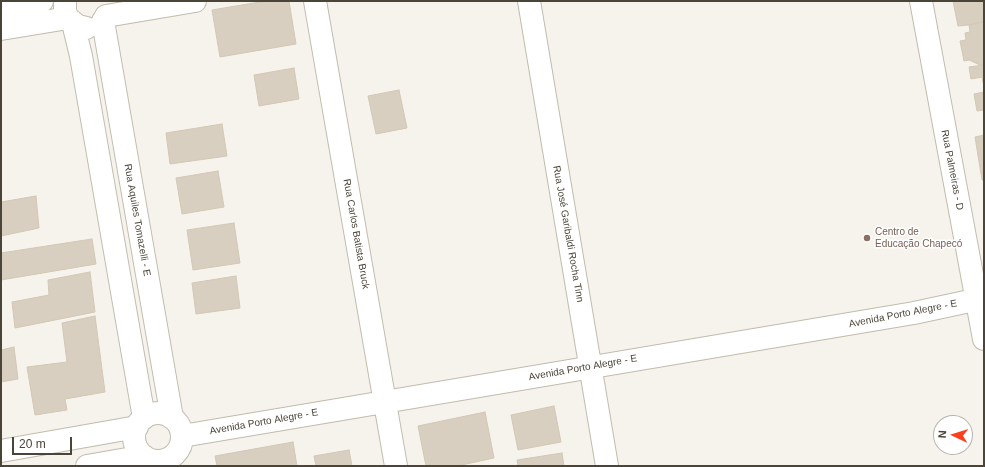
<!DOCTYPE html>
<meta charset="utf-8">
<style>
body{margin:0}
#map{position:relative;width:985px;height:467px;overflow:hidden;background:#f6f3ec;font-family:Helvetica,sans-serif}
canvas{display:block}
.frame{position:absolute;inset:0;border:2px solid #4b4439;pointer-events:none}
.north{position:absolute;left:933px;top:415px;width:40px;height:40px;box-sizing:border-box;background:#fff;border:1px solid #b7b4b0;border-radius:50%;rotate:274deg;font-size:11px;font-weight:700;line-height:16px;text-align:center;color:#4b4439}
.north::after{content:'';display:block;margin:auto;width:14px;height:18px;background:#fc3f1d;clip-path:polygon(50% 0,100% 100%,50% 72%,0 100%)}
.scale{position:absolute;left:12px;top:437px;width:60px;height:18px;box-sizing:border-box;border:2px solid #4b4439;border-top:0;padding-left:5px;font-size:12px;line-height:14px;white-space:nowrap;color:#4b4439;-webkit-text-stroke:3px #fff;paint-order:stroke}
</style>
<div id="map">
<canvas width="985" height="467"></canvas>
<div class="frame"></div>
<div class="north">N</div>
<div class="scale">20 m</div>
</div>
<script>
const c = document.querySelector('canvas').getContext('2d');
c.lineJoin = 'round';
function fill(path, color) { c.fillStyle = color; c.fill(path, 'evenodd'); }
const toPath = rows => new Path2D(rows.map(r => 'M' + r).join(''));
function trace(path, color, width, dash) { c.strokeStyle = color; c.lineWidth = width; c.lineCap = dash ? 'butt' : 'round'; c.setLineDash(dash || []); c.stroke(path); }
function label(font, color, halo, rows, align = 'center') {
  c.font = font + ' Helvetica,sans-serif'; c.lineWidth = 3; c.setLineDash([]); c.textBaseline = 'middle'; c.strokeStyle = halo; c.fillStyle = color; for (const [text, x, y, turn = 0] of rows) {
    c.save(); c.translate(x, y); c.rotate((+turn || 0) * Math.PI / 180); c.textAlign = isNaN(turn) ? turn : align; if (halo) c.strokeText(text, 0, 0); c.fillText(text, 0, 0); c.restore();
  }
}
const building = toPath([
 [266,1,289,1,296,44,220,57,212,10,266,1],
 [953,1,984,1,984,21,969,25,958,26,953,1],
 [984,22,984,64,980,65,969,60,964,61,960,41,966,40,965,33,970,32,969,25,984,22],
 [984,65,984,87,982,77,971,79,969,67,984,65],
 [294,68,299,99,259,106,254,75,294,68],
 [399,90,407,128,376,134,368,96,399,90],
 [984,92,984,110,977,111,974,94,984,92],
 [222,124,227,156,170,164,166,133,222,124],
 [984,135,984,180,982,180,975,137,984,135],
 [218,171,224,207,182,214,176,178,218,171],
 [36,196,39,228,1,236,1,202,36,196],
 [234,223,240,263,193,270,187,230,234,223],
 [92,239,96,264,1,280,1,253,92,239],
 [90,272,95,312,15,328,12,302,49,295,48,280,90,272],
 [236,276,240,308,196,314,192,283,236,276],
 [95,316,105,392,65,399,67,410,35,415,27,367,67,362,62,323,95,316],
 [14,347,18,379,1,382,1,350,14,347],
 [554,406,561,442,518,450,511,415,554,406],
 [485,412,494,458,457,466,426,466,418,426,485,412],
 [293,442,297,466,217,466,215,456,293,442],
 [349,450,352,466,316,466,314,456,349,450],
 [562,453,564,466,518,466,517,460,562,453]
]);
const minor = toPath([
 [65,1,65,12,68,18,78,26,86,28],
 [315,1,396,466],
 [529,1,607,466],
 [921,1,984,339],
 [1,7,42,1],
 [106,16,195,1],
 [103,21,172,418],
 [73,23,81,56,144,418],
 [1,29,68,18],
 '134 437a24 24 0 1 1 48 0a24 24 0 1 1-48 0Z',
 [182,436,914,313,984,298],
 [1,451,137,427],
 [87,466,144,456]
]);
const markers = [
 [867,238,4,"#8d6e63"]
];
const streetNames = [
 ["Rua Palmeiras - D",952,170,79],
 ["Rua Aquiles Tomazelli - E",137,220,80],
 ["Rua Carlos Batista Bruck",356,234,80],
 ["Rua José Garibaldi Rocha Tinn",568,234,80],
 ["Avenida Porto Alegre - E",903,314,-11],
 ["Avenida Porto Alegre - E",583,368,-10],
 ["Avenida Porto Alegre - E",264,422,-10]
];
const educationNames = [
 ["Centro de",875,232],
 ["Educação Chapecó",875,244]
];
fill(building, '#d8cfc1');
trace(building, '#d3c7b4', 1);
trace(minor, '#c2bbae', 24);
trace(minor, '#fff', 22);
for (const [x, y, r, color] of markers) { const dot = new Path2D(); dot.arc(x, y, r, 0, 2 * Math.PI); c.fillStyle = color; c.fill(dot); trace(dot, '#fff', 1.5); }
label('10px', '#4b4439', '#fff', streetNames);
label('10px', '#785e54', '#fff', educationNames, 'left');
</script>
